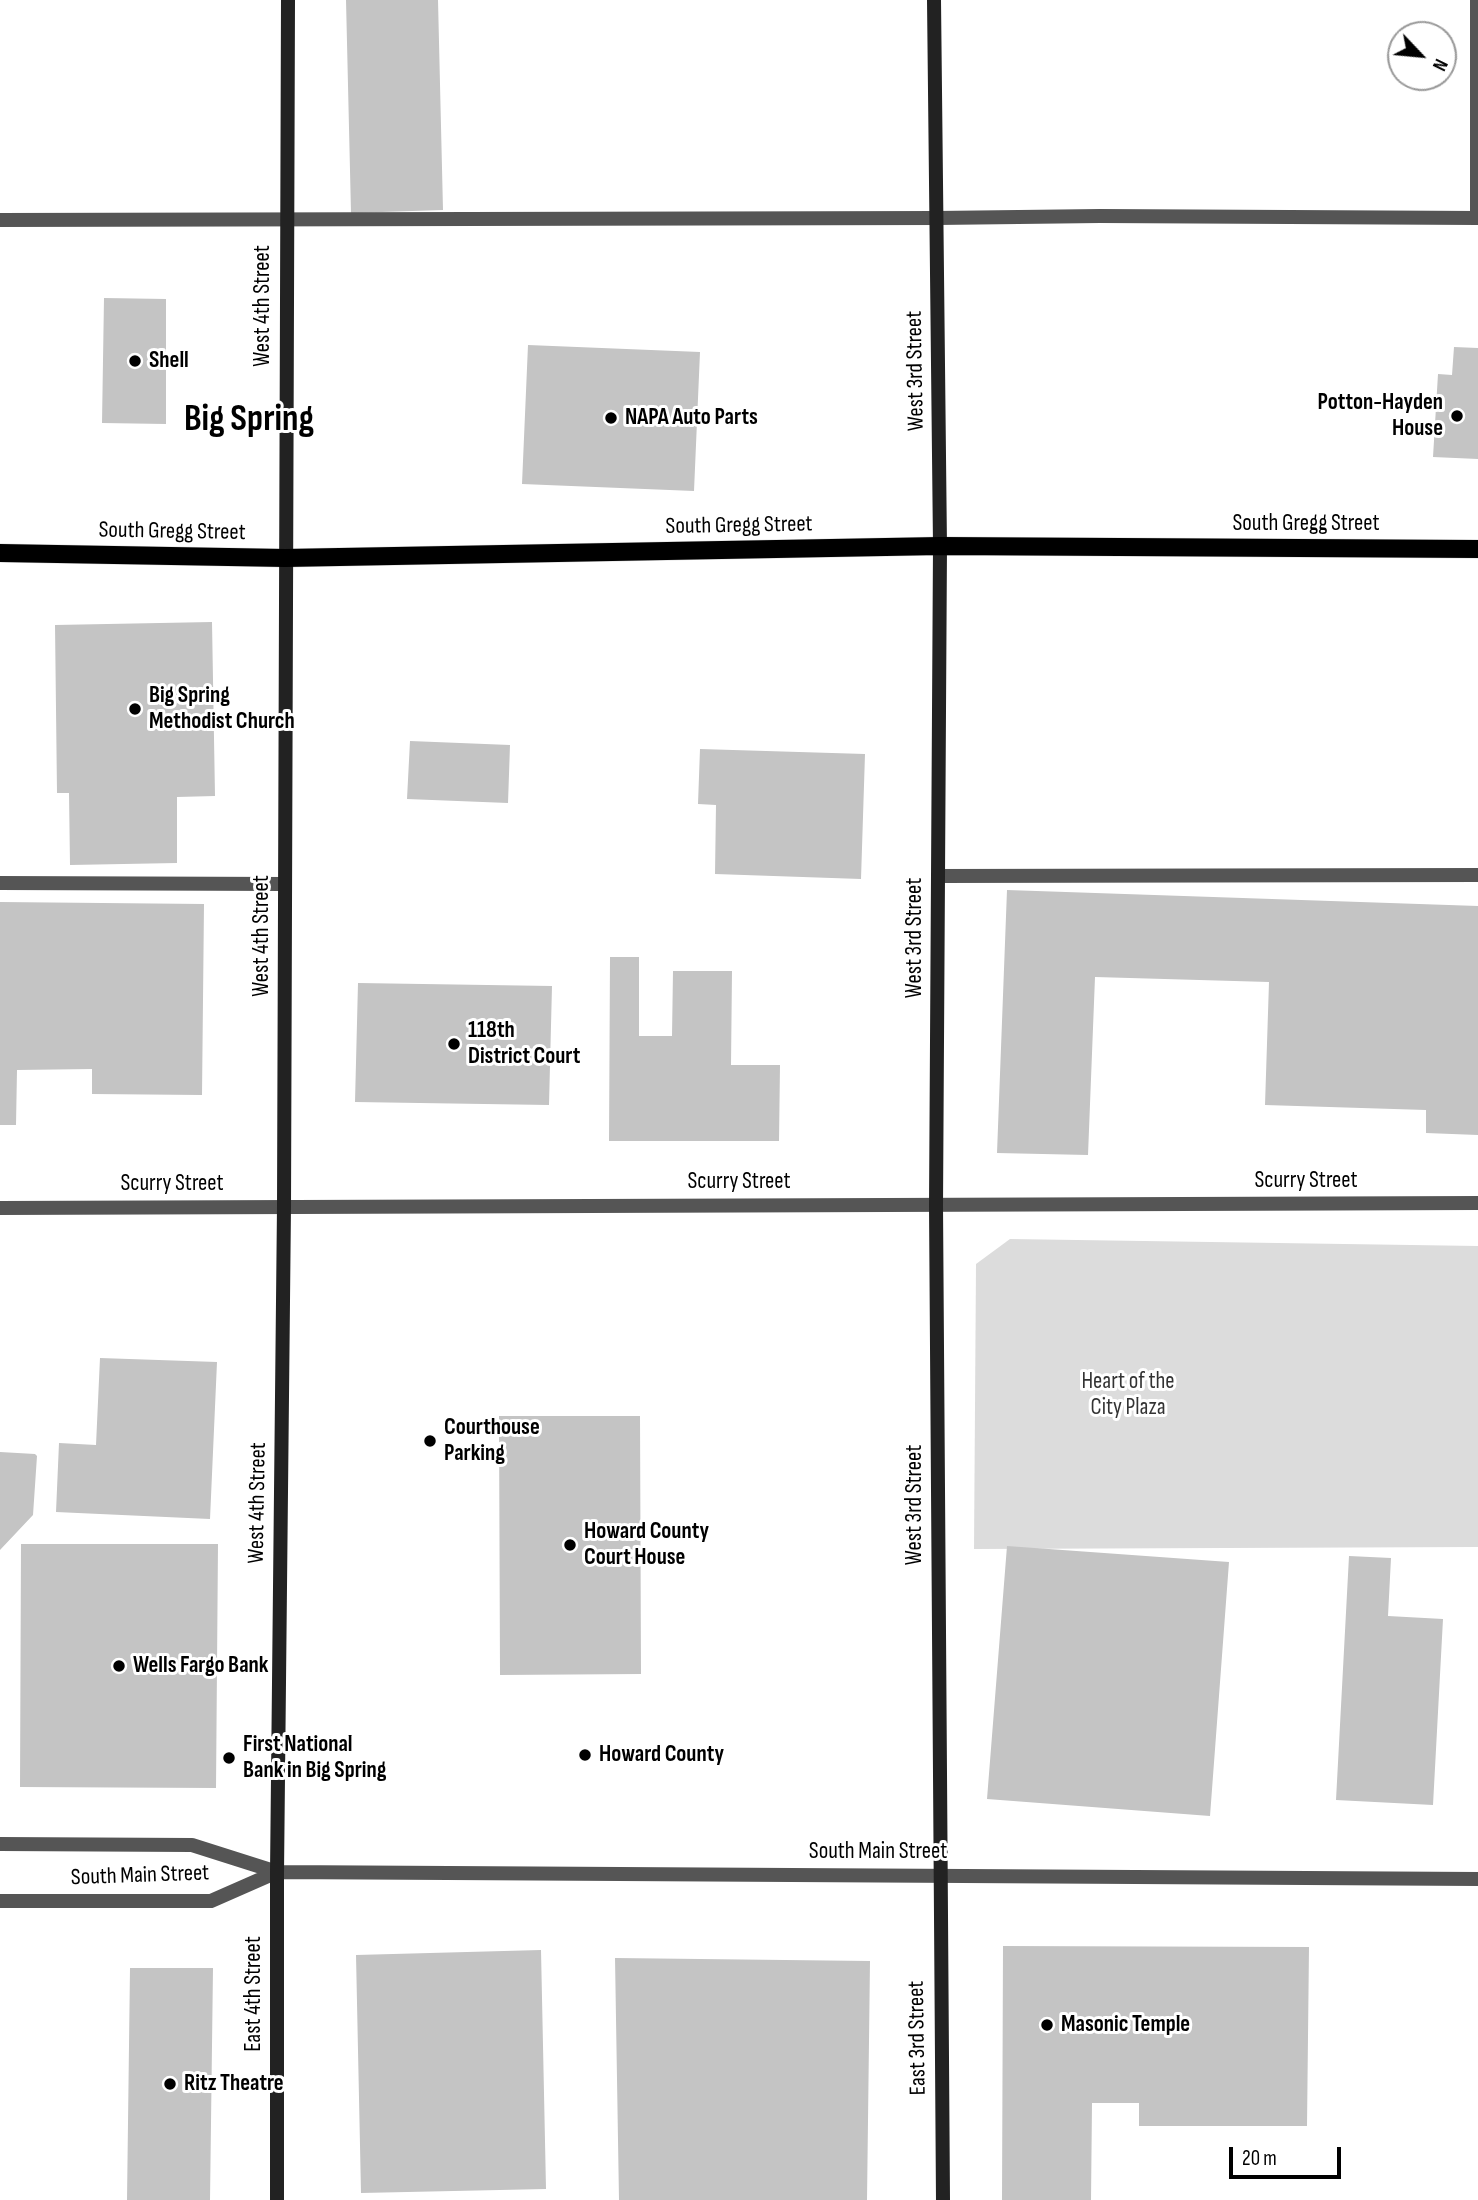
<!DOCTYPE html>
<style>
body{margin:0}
#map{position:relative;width:1478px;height:2200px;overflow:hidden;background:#fff;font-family:"Sofia Sans Condensed",sans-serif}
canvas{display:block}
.north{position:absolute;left:1387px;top:21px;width:70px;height:70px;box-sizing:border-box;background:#fff;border:2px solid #999;border-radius:50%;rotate:116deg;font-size:19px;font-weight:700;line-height:28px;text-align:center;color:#000}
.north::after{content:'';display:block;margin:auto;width:24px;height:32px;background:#000;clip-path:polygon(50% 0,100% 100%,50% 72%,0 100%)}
.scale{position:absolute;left:1229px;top:2147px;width:112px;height:32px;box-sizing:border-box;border:4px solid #000;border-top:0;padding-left:9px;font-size:21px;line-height:24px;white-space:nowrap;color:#000;-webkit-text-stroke:5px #fff;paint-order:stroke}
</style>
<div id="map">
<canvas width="1478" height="2200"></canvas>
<div class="north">N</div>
<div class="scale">20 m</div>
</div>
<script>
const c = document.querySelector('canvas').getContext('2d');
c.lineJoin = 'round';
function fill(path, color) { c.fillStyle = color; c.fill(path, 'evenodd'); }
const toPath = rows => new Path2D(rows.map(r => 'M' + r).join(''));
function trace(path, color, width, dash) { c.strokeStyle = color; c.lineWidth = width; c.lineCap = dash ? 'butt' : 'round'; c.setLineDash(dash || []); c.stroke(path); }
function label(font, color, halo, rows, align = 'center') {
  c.font = font + ' "Sofia Sans Condensed",sans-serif'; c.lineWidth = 6; c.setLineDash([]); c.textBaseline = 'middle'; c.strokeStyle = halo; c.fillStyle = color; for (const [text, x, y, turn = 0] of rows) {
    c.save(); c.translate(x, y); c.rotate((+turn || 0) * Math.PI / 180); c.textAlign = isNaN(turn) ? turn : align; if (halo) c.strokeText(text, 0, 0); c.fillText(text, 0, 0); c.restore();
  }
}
const green = toPath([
 [1010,1239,1478,1246,1478,1547,974,1549,976,1264]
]);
const building = toPath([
 [346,0,438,0,443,210,351,213],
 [104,298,166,299,166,424,102,423],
 [528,345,700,352,694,491,522,484],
 [1454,347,1478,348,1478,459,1433,457,1438,374,1452,375],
 [212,622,215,796,177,797,177,863,70,865,69,793,57,793,55,625],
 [410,741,510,745,508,803,407,799],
 [700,749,865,754,861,879,715,874,716,805,698,804],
 [1007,890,1478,906,1478,1135,1426,1133,1426,1110,1265,1105,1269,982,1095,977,1088,1155,997,1153],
 [0,902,204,904,202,1095,92,1094,92,1069,17,1070,16,1125,0,1125],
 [610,957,639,957,639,1036,672,1036,673,971,732,971,731,1065,780,1065,779,1141,609,1141],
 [358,983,552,986,549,1105,355,1102],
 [100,1358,217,1362,210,1519,56,1512,59,1443,96,1445],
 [499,1416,640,1416,641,1674,500,1675],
 [0,1452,35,1454,37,1456,33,1515,0,1550],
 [21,1544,218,1544,216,1788,20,1787],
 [1007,1546,1229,1562,1210,1816,987,1799],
 [1349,1556,1391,1558,1388,1616,1443,1619,1433,1805,1336,1800],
 [1003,1946,1309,1947,1307,2126,1139,2126,1139,2103,1092,2103,1091,2200,1002,2200],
 [541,1950,546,2189,361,2193,356,1955],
 [615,1958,870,1961,867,2200,619,2200],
 [130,1968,213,1968,210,2200,127,2200]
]);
const lane = toPath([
 [1477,218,1477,0],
 [0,220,937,218,1100,216,1478,218],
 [938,876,1478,875],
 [0,883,284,884]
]);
const street = toPath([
 [0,1208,1478,1203],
 [0,1844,192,1845,277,1872,1478,1879],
 [0,1901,211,1901,277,1872]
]);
const secondary = toPath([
 [934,0,940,546,936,1205,943,2200],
 [277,2200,277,1872,284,1206,288,0]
]);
const primary = toPath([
 [0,553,285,558,940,546,1478,549]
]);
const markers = [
 [135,361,7,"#000"],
 [1457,416,7,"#000"],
 [611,418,7,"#000"],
 [135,709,7,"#000"],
 [454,1044,7,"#000"],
 [430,1441,7,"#000"],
 [570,1545,7,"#000"],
 [119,1666,7,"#000"],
 [585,1755,7,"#000"],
 [229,1758,7,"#000"],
 [1047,2025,7,"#000"],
 [170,2084,7,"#000"]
];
const streetNames = [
 ["West 4th Street",263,306,-90],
 ["West 3rd Street",916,371,-91],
 ["South Gregg Street",1306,524],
 ["South Gregg Street",739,526,-1],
 ["South Gregg Street",172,532,1],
 ["West 4th Street",262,936,-90],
 ["West 3rd Street",915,938,-90],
 ["Scurry Street",1306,1181],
 ["Scurry Street",739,1182],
 ["Scurry Street",172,1184],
 ["West 4th Street",258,1503,-89],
 ["West 3rd Street",915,1505,-90],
 ["South Main Street",878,1852],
 ["South Main Street",140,1876,-2],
 ["East 4th Street",254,1994,-90],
 ["East 3rd Street",918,2038,-91]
];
const poiNames = [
 ["Shell",149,361],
 ["Potton-Hayden",1443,403,"right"],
 ["House",1443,429,"right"],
 ["NAPA Auto Parts",625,418],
 ["Big Spring",149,696],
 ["Methodist Church",149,722],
 ["118th",468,1031],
 ["District Court",468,1057],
 ["Courthouse",444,1428],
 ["Parking",444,1454],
 ["Howard County",584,1532],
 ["Court House",584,1558],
 ["Wells Fargo Bank",133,1666],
 ["First National",243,1745],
 ["Bank in Big Spring",243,1771],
 ["Howard County",599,1755],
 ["Masonic Temple",1061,2025],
 ["Ritz Theatre",184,2084]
];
const parkNames = [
 ["Heart of the",1128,1382],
 ["City Plaza",1128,1408]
];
const townNames = [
 ["Big Spring",249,421]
];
fill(green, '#dcdcdc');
fill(building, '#c4c4c4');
trace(primary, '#dbdbdb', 19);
trace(lane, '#555', 14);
trace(street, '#555', 14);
trace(secondary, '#222', 14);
trace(primary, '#000', 18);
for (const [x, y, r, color] of markers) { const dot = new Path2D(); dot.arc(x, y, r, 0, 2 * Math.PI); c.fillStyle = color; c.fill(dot); trace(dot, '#fff', 2.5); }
label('23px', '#000', '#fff', streetNames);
label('bold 23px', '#000', '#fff', poiNames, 'left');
label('23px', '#333', '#fff', parkNames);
label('bold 37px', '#000', '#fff', townNames);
</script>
